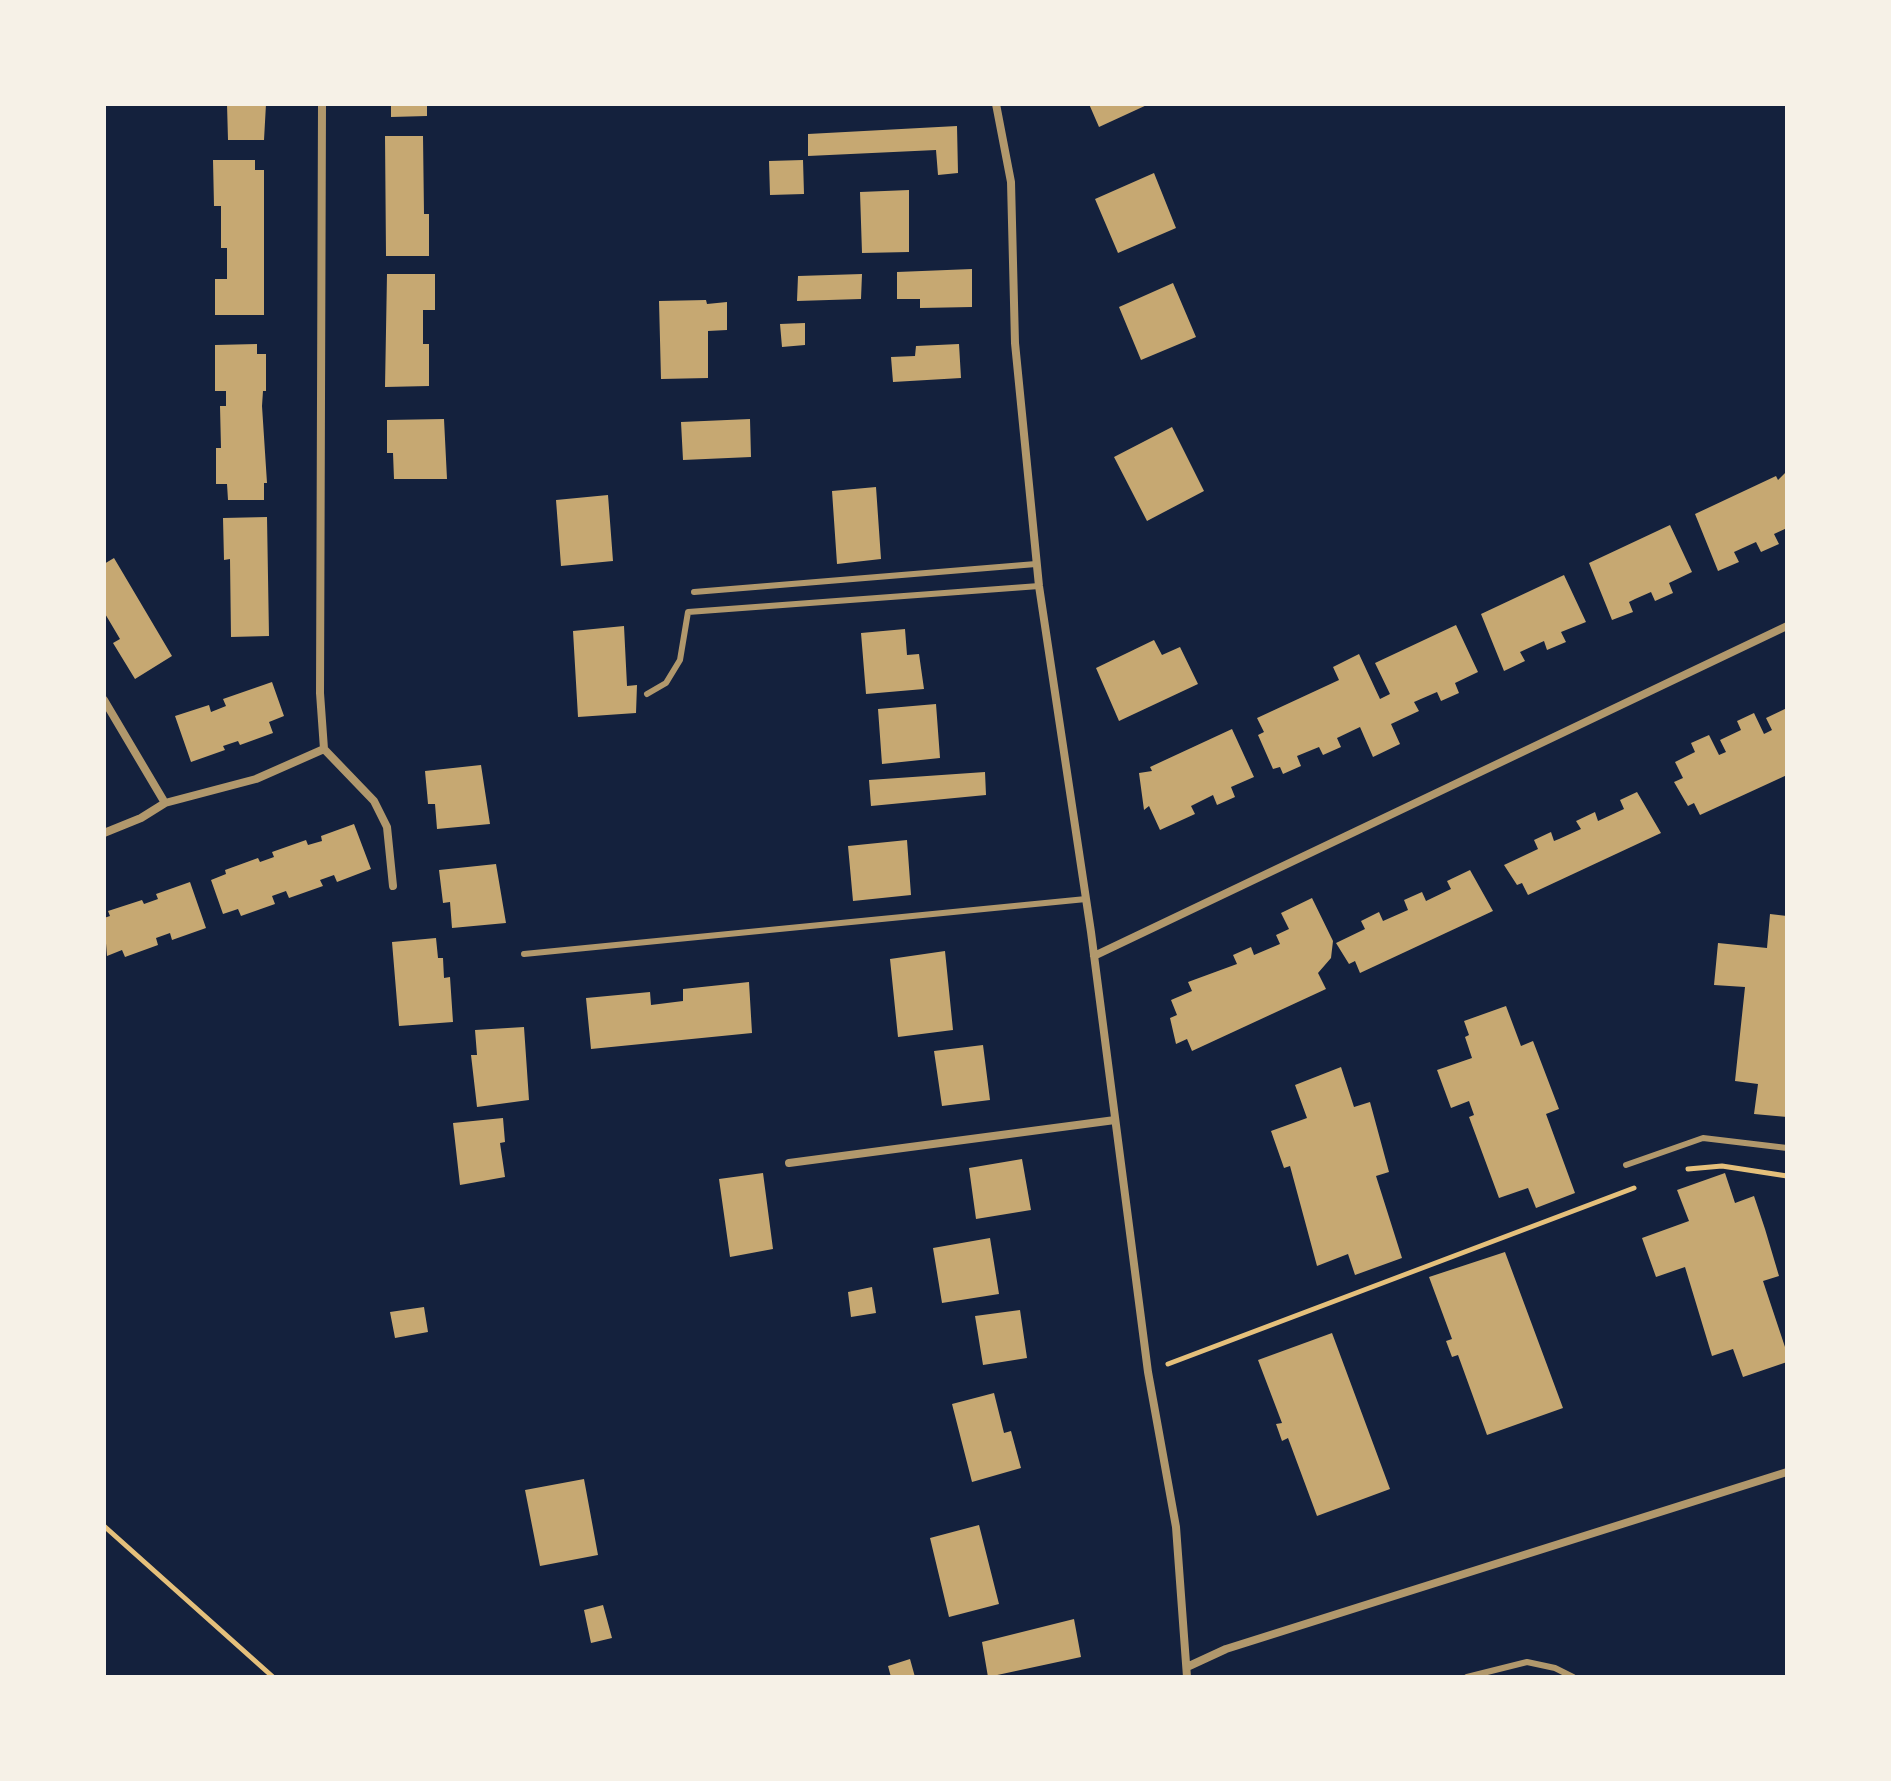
<!DOCTYPE html>
<style>
body{margin:0}
#map{position:relative;width:1891px;height:1781px;overflow:hidden;background:#14213d;font-family:"Public Sans",sans-serif}
canvas{display:block}
.frame{position:absolute;inset:0;border:106px solid #f6f1e7;pointer-events:none}
</style>
<div id="map">
<canvas width="1891" height="1781"></canvas>
<div class="frame"></div>
</div>
<script>
const c = document.querySelector('canvas').getContext('2d');
c.lineJoin = 'round';
function fill(path, color) { c.fillStyle = color; c.fill(path, 'evenodd'); }
const toPath = rows => new Path2D(rows.map(r => 'M' + r).join(''));
function trace(path, color, width, dash) { c.strokeStyle = color; c.lineWidth = width; c.lineCap = dash ? 'butt' : 'round'; c.setLineDash(dash || []); c.stroke(path); }
const building = toPath([
 [227,104,266,104,264,140,228,140],
 [391,104,427,104,427,116,391,117],
 [1089,104,1149,104,1099,127],
 [957,126,958,173,938,175,936,150,808,156,808,134],
 [385,136,423,136,424,214,429,214,429,256,386,256],
 [213,160,255,160,255,170,264,170,264,315,215,315,215,279,227,279,227,248,221,248,221,206,214,206],
 [803,160,804,194,770,195,769,161],
 [1154,173,1176,228,1118,253,1095,199],
 [909,190,909,252,862,253,860,192],
 [972,269,972,307,920,308,920,299,897,299,897,272],
 [387,274,435,274,435,310,423,310,423,344,429,344,429,386,385,387],
 [862,274,861,299,797,301,798,276],
 [1173,283,1196,337,1141,360,1119,307],
 [706,300,707,304,727,302,727,330,708,331,708,378,661,379,659,301],
 [805,323,805,345,782,347,780,324],
 [257,344,257,354,266,354,266,391,263,391,262,406,267,483,264,483,264,500,228,500,227,484,216,484,216,448,221,448,220,406,226,406,226,391,215,391,215,345],
 [959,344,961,378,893,382,891,357,915,356,916,346],
 [444,419,447,479,394,479,393,453,387,453,387,420],
 [750,419,751,457,683,460,681,422],
 [1172,427,1204,491,1147,521,1114,457],
 [1787,471,1787,528,1774,534,1779,544,1761,552,1756,542,1734,552,1739,562,1718,571,1695,514,1776,476,1778,480],
 [876,487,881,559,837,564,832,491],
 [608,495,613,561,561,566,556,500],
 [267,517,269,636,231,637,230,559,224,560,223,518],
 [1670,525,1692,572,1669,583,1673,593,1655,601,1651,592,1635,599,1629,602,1633,612,1612,620,1589,563],
 [114,558,172,656,135,679,113,643,120,639,104,612,104,564],
 [1564,575,1586,622,1561,632,1566,642,1547,650,1544,641,1520,652,1525,661,1504,671,1481,614],
 [1456,625,1478,672,1455,683,1459,693,1441,701,1437,692,1414,702,1419,711,1391,724,1400,744,1373,757,1360,727,1337,738,1341,747,1323,755,1319,747,1297,756,1301,766,1283,774,1280,767,1273,769,1258,735,1264,732,1257,718,1339,680,1333,667,1359,654,1380,699,1390,694,1375,663],
 [624,626,627,686,637,685,636,713,578,717,573,631],
 [905,629,907,655,919,654,924,689,866,694,861,633],
 [1154,640,1162,655,1180,647,1198,684,1119,721,1096,668],
 [272,682,284,716,269,722,273,733,240,745,238,741,223,746,225,750,191,762,175,716,209,705,211,712,226,706,223,699],
 [936,704,940,758,882,764,878,709],
 [1787,708,1787,775,1700,815,1694,803,1688,806,1674,782,1683,778,1675,762,1695,752,1691,743,1709,735,1719,755,1726,752,1720,740,1741,730,1737,721,1754,713,1764,734,1772,730,1766,718],
 [1232,729,1254,777,1231,787,1235,797,1217,805,1213,795,1191,806,1195,814,1160,830,1149,806,1144,810,1139,773,1152,771,1150,767],
 [481,765,490,824,437,829,435,804,428,804,425,771],
 [985,772,986,795,871,806,869,780],
 [1637,792,1661,833,1528,895,1522,883,1517,885,1504,865,1538,849,1534,840,1551,832,1554,841,1559,839,1581,829,1576,821,1595,812,1598,821,1624,809,1620,800],
 [354,824,371,869,337,882,334,875,320,880,323,886,289,898,286,891,272,896,275,904,241,916,238,909,223,914,211,880,226,874,225,870,258,858,260,862,274,857,272,852,306,840,308,845,322,841,321,836],
 [907,840,911,895,853,901,848,846],
 [496,864,506,923,452,928,450,902,443,903,439,870],
 [1470,870,1493,911,1360,973,1355,961,1349,964,1336,943,1365,929,1361,921,1379,912,1383,921,1408,910,1404,900,1422,892,1426,901,1451,889,1447,881],
 [190,882,206,928,172,940,170,933,156,938,158,945,125,957,122,950,107,956,104,918,110,916,108,911,142,900,144,904,158,899,156,894],
 [1312,898,1333,941,1331,958,1318,973,1326,989,1192,1051,1187,1039,1176,1044,1170,1018,1177,1015,1171,1000,1192,991,1188,982,1237,964,1233,955,1251,947,1254,955,1280,944,1276,935,1289,929,1281,913],
 [1770,914,1787,916,1787,1117,1754,1114,1758,1084,1735,1081,1745,987,1714,985,1718,943,1767,948],
 [436,938,438,958,443,958,444,978,450,977,453,1022,399,1026,392,942],
 [945,951,953,1030,898,1037,890,959],
 [749,982,752,1033,591,1049,586,998,650,992,651,1005,683,1001,683,989],
 [1506,1006,1521,1046,1533,1041,1559,1109,1546,1114,1575,1193,1536,1208,1528,1188,1499,1198,1469,1117,1474,1115,1469,1101,1451,1108,1437,1070,1472,1058,1465,1037,1469,1035,1464,1021],
 [524,1027,529,1100,477,1107,471,1055,477,1055,475,1030],
 [983,1045,990,1100,942,1106,934,1051],
 [1341,1067,1354,1107,1370,1102,1389,1172,1376,1176,1402,1258,1355,1275,1348,1254,1317,1266,1290,1166,1284,1168,1271,1131,1307,1118,1295,1085],
 [503,1118,505,1142,500,1143,505,1177,460,1185,453,1123],
 [1022,1159,1031,1210,976,1219,969,1168],
 [763,1173,773,1249,730,1257,719,1179],
 [1725,1173,1735,1203,1754,1196,1765,1229,1779,1276,1763,1281,1787,1353,1787,1362,1743,1377,1733,1349,1712,1356,1685,1267,1656,1277,1642,1238,1689,1221,1677,1190],
 [990,1238,999,1294,942,1303,933,1248],
 [1505,1252,1563,1408,1487,1435,1458,1355,1452,1357,1446,1341,1452,1339,1429,1277],
 [872,1287,876,1313,851,1317,848,1292],
 [424,1307,428,1332,395,1338,390,1312],
 [1020,1310,1027,1358,983,1365,975,1316],
 [1332,1333,1390,1489,1317,1516,1288,1438,1282,1441,1276,1424,1282,1423,1258,1360],
 [994,1393,1004,1433,1011,1431,1021,1468,972,1482,952,1404],
 [584,1479,598,1555,540,1566,525,1490],
 [979,1525,999,1604,949,1617,930,1538],
 [603,1605,612,1638,591,1643,584,1610],
 [1074,1619,1081,1657,988,1677,982,1642],
 [910,1659,915,1677,891,1677,888,1666]
]);
const path = toPath([
 [1688,1169,1722,1166,1787,1176],
 [1168,1364,1634,1188],
 [104,1526,273,1677]
]);
const service = toPath([
 [694,592,1036,564],
 [647,694,666,683,680,660,688,612,1039,586],
 [524,954,1086,899],
 [1626,1165,1703,1138,1787,1148],
 [1467,1677,1527,1662,1555,1668,1573,1677]
]);
const minor = toPath([
 [322,104,320,693,324,749],
 [996,104,1011,182,1015,343,1039,586,1091,932,1148,1372,1176,1527,1187,1677],
 [104,700,165,803],
 [324,749,374,801,387,827,393,886],
 [104,833,141,818,165,803,256,779,324,749],
 [1094,956,1787,626],
 [789,1163,1115,1120],
 [1187,1667,1226,1649,1787,1472]
]);
fill(building, '#c6a872');
trace(path, '#e5c07b', 5);
trace(service, '#b1986c', 6);
trace(minor, '#b1986c', 8);
</script>
